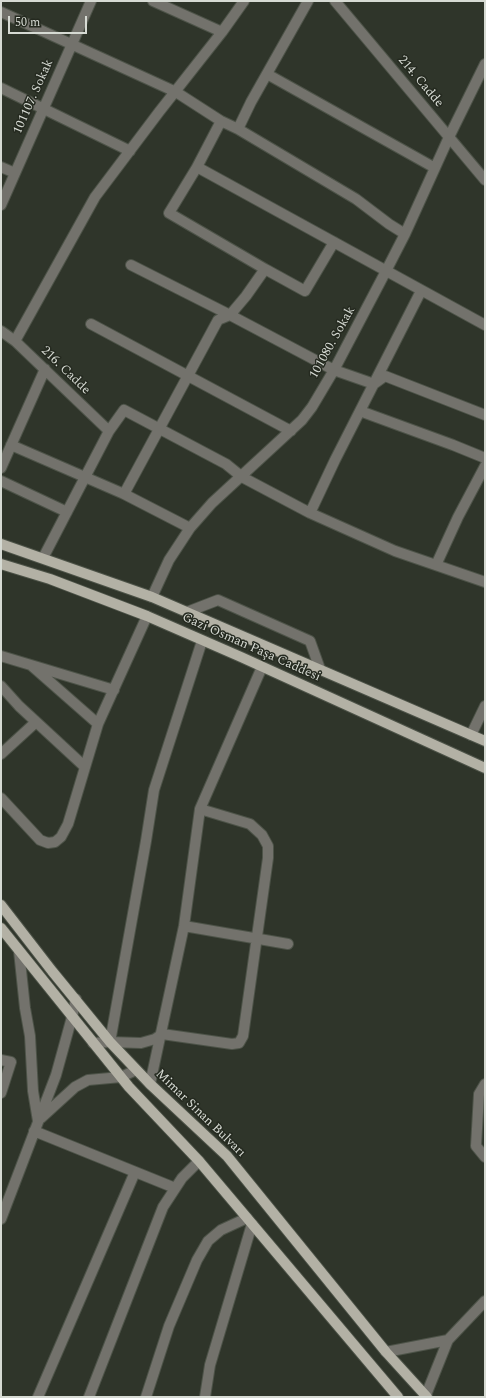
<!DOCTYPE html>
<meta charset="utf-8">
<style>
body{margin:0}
#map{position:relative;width:486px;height:1398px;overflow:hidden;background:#2f352a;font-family:Spectral,serif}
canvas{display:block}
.frame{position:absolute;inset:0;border:2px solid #d6dad3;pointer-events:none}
.scale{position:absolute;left:8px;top:16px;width:79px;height:18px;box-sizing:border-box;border:2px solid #d6dad3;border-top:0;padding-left:5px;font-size:12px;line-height:14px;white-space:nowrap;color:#d6dad3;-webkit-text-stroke:3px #252a20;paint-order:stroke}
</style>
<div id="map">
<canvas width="486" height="1398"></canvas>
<div class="frame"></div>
<div class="scale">50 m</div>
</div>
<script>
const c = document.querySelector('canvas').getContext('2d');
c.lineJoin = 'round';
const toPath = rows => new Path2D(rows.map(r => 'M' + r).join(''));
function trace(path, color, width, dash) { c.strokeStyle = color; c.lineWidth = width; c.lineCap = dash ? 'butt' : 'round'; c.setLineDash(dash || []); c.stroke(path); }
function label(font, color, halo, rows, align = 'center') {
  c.font = font + ' Spectral,serif'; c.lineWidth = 3; c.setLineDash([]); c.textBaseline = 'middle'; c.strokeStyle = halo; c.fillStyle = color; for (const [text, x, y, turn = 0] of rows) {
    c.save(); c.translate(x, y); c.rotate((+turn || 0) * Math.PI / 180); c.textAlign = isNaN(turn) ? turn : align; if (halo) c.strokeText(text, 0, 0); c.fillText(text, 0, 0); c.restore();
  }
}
const minor = toPath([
 [153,1,222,32],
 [335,1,485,180],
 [1,12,176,92,221,121,238,129,356,199,389,224,405,234],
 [267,74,435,168],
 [1,88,130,151],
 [221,121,197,167,169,213,265,269,305,291,334,242],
 [238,129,251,102,308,1],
 [1,167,15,173],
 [197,167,485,325],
 [1,205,91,1],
 [131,265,230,315,334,370,374,384,385,376,485,415],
 [91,324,291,431],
 [1,331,15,341,109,431],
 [15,341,95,197,159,112,222,32,244,1],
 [360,411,453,445,485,458],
 [11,445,124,494,190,528],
 [1,468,45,369],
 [1,481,67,512],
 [124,494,218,320,230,315,246,296,265,269],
 [310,513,335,460,421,291],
 [43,558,109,431,124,410,226,464,242,477,310,513,395,551,485,582],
 [436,565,458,517,485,466],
 [152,597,169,560,190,528,212,503,302,420,312,407,334,370,386,271,405,234,449,137,485,64],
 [187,612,218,600,310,641,320,669],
 [1,656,114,690],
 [32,666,98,724],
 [1,686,19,706,85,767],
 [471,735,485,706],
 [1,754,36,722],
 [1,798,40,840,48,843,55,842,61,837,68,824,98,724,147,616],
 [184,926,288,944],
 [19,951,25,1008,30,1036,33,1091,38,1121],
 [110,1042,146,841,154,790,202,641],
 [93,1043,110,1042,141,1043,155,1039,162,1034,232,1044,239,1043,243,1036,268,858,268,846,262,835,250,824,200,809],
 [1,1060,11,1062,1,1093],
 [150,1084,184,926,200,809,262,667],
 [485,1084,479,1094,476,1146,485,1157],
 [41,1118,75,1087,88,1080,121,1077,136,1070],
 [34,1131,175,1188],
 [1,1219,56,1075,72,1017,76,999],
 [386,1352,448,1340],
 [426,1395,448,1340,485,1301],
 [38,1397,135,1172],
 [89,1397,163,1207,182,1178,199,1161],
 [146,1397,169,1326,197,1260,208,1241,221,1230,247,1218],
 [205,1397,210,1365,252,1224]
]);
const major = toPath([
 [1,544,152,597,485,741],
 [1,564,50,579,147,616,241,657,485,768],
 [1,905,52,971,110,1042,150,1084,227,1156,386,1352,427,1397],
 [1,928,129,1087,199,1161,398,1397]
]);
const streetNames = [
 ["214. Cadde",420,82,50],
 ["101107. Sokak",34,97,-66],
 ["101080. Sokak",333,343,-61],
 ["216. Cadde",65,371,44],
 ["Gazi Osman Paşa Caddesi",251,648,24],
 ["Mimar Sinan Bulvarı",200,1114,44]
];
trace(minor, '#4d5348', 12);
trace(major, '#4d5348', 12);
trace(minor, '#73726c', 10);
trace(major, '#b3b1a5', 10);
label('13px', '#d6dad3', '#252a20', streetNames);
</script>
